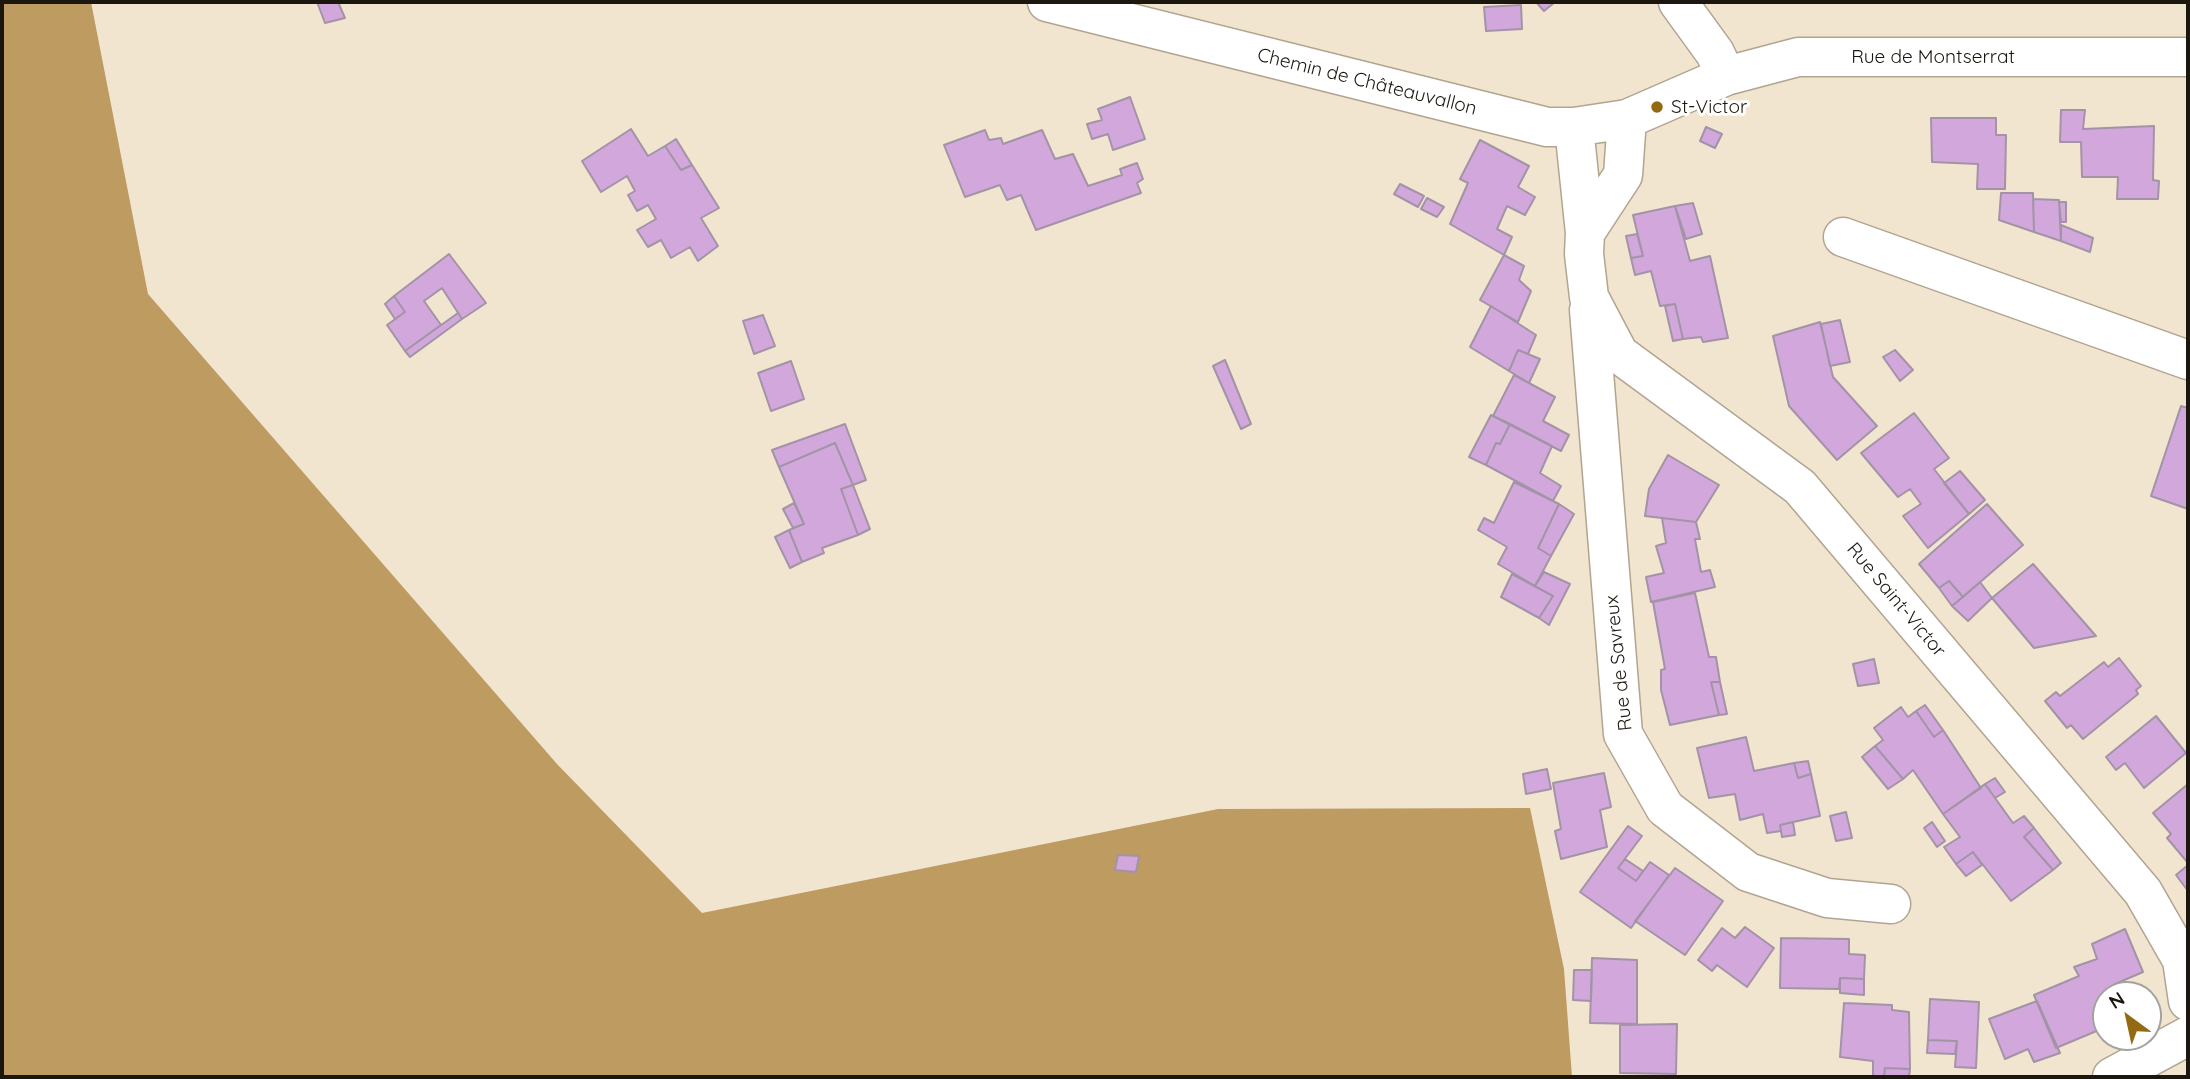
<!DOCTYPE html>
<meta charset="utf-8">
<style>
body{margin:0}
#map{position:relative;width:2190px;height:1079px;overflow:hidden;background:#f2e5d0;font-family:Quicksand,sans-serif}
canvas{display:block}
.frame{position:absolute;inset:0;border:4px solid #1b170f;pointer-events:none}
.north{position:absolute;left:2092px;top:981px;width:70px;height:70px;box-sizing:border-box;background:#fff;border:2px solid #a4a29f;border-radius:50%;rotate:327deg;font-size:19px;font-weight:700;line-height:28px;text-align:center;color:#1b170f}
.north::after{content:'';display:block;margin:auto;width:24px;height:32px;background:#926a12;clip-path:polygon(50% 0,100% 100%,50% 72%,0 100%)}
</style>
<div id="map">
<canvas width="2190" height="1079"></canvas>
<div class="frame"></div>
<div class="north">N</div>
</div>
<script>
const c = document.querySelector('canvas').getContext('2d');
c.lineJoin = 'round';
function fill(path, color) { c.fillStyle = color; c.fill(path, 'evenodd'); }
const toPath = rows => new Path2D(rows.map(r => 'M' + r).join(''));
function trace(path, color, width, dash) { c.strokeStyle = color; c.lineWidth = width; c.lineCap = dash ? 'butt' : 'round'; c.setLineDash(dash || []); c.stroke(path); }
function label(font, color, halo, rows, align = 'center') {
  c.font = font + ' Quicksand,sans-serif'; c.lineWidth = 6; c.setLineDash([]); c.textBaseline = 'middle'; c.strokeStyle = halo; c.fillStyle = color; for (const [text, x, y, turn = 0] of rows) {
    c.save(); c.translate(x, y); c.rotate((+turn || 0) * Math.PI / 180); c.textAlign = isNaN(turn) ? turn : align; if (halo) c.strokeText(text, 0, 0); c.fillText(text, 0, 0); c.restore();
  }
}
const forest = toPath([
 [2,2,91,2,148,294,557,764,702,913,1218,809,1530,808,1564,969,1572,1077,2,1077]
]);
const building = toPath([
 [317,2,338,2,345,18,325,23,317,2],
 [1536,2,1555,2,1544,11,1536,2],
 [1521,5,1522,29,1486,31,1484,7,1521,5],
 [1130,97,1145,139,1113,150,1108,134,1092,139,1087,124,1102,120,1098,109,1130,97],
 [2061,110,2085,110,2083,129,2154,126,2153,180,2159,181,2158,199,2117,199,2118,177,2082,177,2081,142,2060,142,2061,110],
 [1931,118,1996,118,1996,135,2006,135,2005,189,1977,189,1978,164,1932,162,1931,118],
 [1706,127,1722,134,1715,148,1700,141,1706,127],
 [631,129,648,156,665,146,681,170,692,165,719,208,701,218,718,246,698,261,690,247,671,258,661,240,648,247,637,230,656,219,648,205,637,211,628,195,635,191,627,176,601,192,582,161,631,129],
 [985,130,989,140,1001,138,1003,144,1042,130,1055,159,1073,154,1088,186,1122,175,1120,169,1137,163,1143,179,1137,183,1141,193,1036,230,1021,195,1007,200,1000,185,965,197,944,145,985,130],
 [676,139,692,165,681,170,665,146,676,139],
 [1480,140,1529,166,1518,187,1535,197,1525,215,1507,206,1497,229,1512,237,1504,255,1450,224,1468,183,1460,179,1480,140],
 [1400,184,1424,196,1418,207,1394,194,1400,184],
 [2001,193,2033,193,2034,232,1999,220,2001,193],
 [1427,198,1444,207,1437,217,1421,209,1427,198],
 [2033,199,2059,200,2061,241,2034,232,2033,199],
 [2059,202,2066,202,2066,222,2061,222,2059,202],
 [1693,203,1702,234,1686,239,1675,206,1693,203],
 [1675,206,1690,261,1710,256,1728,338,1703,342,1701,337,1683,339,1675,304,1660,306,1651,271,1635,275,1631,258,1643,256,1633,215,1675,206],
 [2061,225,2093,238,2090,252,2061,241,2061,225],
 [1637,234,1643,256,1631,258,1626,236,1637,234],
 [449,254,486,303,462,319,442,288,424,301,441,325,405,351,387,325,405,312,394,296,449,254],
 [1504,255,1524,266,1519,280,1531,291,1518,322,1480,300,1504,255],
 [394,296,405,312,395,319,385,304,394,296],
 [1675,304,1683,339,1673,341,1665,306,1675,304],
 [1491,306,1536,335,1528,354,1518,350,1509,371,1470,347,1491,306],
 [458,313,462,319,410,357,405,351,458,313],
 [763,315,775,346,754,354,743,321,763,315],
 [1840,320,1850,362,1830,366,1821,324,1840,320],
 [1820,322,1833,377,1877,426,1837,460,1789,406,1773,336,1820,322],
 [1518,350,1540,359,1529,383,1509,371,1518,350],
 [1895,350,1913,370,1900,381,1883,357,1895,350],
 [1225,360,1251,424,1241,429,1213,366,1225,360],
 [791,361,804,399,771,411,758,373,791,361],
 [1514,375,1555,397,1543,421,1569,435,1561,451,1493,416,1514,375],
 [2181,406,2188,408,2188,509,2151,496,2181,406],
 [1914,413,1949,458,1934,469,1969,514,1928,548,1903,516,1921,504,1910,489,1898,497,1861,453,1914,413],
 [1491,415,1510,424,1500,444,1496,443,1486,465,1469,457,1491,415],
 [845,424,866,480,853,485,835,443,779,467,772,450,845,424],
 [1510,424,1552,446,1540,473,1561,486,1553,501,1486,465,1496,443,1500,444,1510,424],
 [835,443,853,485,841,489,858,535,822,548,824,553,802,562,789,530,804,524,779,467,835,443],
 [1668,455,1719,485,1696,522,1645,516,1649,489,1668,455],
 [1960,471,1985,500,1969,514,1944,483,1960,471],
 [1514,482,1559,504,1538,548,1551,556,1535,586,1498,564,1507,547,1478,530,1484,518,1494,523,1514,482],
 [853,485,870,529,858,535,841,489,853,485],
 [794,503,804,524,793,528,783,509,794,503],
 [1559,504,1574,514,1551,556,1538,548,1559,504],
 [1987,504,2023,545,1963,597,1949,581,1939,588,1919,564,1987,504],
 [1662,518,1696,522,1700,539,1695,539,1701,572,1710,570,1715,587,1651,602,1646,577,1664,573,1656,546,1666,543,1662,518],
 [789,530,802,562,790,568,775,537,789,530],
 [2033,564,2096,636,2034,648,1992,598,2033,564],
 [1544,572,1570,584,1549,625,1539,618,1553,596,1535,586,1544,572],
 [1512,574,1553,596,1539,618,1501,597,1512,574],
 [1949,581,1963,597,1952,606,1939,588,1949,581],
 [1980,582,1992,598,1968,621,1952,606,1980,582],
 [1695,593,1709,657,1716,657,1720,682,1711,682,1719,715,1670,725,1661,690,1661,670,1665,669,1653,602,1695,593],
 [2119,658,2141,686,2136,690,2138,694,2083,739,2071,725,2067,728,2045,701,2056,692,2060,696,2104,662,2108,667,2119,658],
 [1874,659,1879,683,1858,686,1853,664,1874,659],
 [1711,682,1720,682,1727,714,1719,715,1711,682],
 [1925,705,1943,730,1934,737,1916,711,1925,705],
 [1901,707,1908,717,1916,711,1934,737,1943,730,1981,788,1943,814,1913,770,1903,779,1875,746,1883,740,1874,728,1901,707],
 [2156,716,2186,753,2144,788,2125,763,2116,770,2106,757,2156,716],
 [1746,737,1754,771,1794,763,1798,778,1811,774,1820,816,1780,825,1781,831,1767,833,1763,814,1740,820,1735,794,1709,798,1697,748,1746,737],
 [1875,746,1903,779,1888,789,1862,757,1875,746],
 [1808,761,1811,774,1798,778,1794,763,1808,761],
 [1547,769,1551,789,1526,794,1523,774,1547,769],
 [1604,773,1611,807,1600,810,1607,847,1561,859,1555,831,1561,829,1553,783,1604,773],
 [1995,778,2005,792,1995,798,1985,784,1995,778],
 [1985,784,2013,823,2024,816,2034,828,2024,837,2053,870,2011,901,1973,852,1956,864,1944,847,1960,837,1943,814,1985,784],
 [2188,784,2188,863,2167,838,2171,834,2153,813,2188,784],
 [1846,812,1852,838,1836,841,1830,816,1846,812],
 [1793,822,1795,835,1782,837,1780,825,1793,822],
 [1932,822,1945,841,1937,847,1924,828,1932,822],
 [1628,826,1642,836,1618,868,1636,881,1650,862,1669,875,1631,928,1580,892,1628,826],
 [2034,828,2061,863,2053,870,2024,837,2034,828],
 [1973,852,1982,865,1966,876,1956,864,1973,852],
 [1118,855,1139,856,1136,872,1115,870,1118,855],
 [1625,859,1643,871,1636,881,1618,868,1625,859],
 [2188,865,2188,891,2176,875,2188,865],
 [1675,868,1723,901,1685,955,1635,921,1675,868],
 [1745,927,1774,948,1747,987,1717,965,1712,971,1698,960,1722,928,1735,938,1745,927],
 [2125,929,2143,972,2115,984,2116,991,2098,1000,2106,1017,2106,1027,2056,1048,2034,995,2079,976,2074,967,2097,959,2092,944,2125,929],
 [1781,938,1849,939,1849,954,1865,955,1864,979,1840,978,1839,989,1780,988,1781,938],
 [1592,958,1637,960,1637,1024,1590,1023,1592,958],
 [1574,970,1592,970,1591,1001,1573,1000,1574,970],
 [1840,978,1864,979,1864,995,1840,993,1840,978],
 [1930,999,1979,1002,1976,1068,1955,1067,1957,1041,1928,1040,1930,999],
 [2037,1001,2060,1053,2034,1062,2028,1049,2005,1059,1989,1019,2037,1001],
 [1844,1003,1892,1005,1892,1010,1909,1012,1910,1069,1885,1068,1884,1077,1873,1077,1873,1061,1840,1057,1844,1003],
 [1677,1024,1676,1074,1620,1073,1620,1025,1677,1024],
 [1928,1040,1957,1041,1955,1054,1927,1053,1928,1040],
 [1885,1068,1910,1069,1909,1077,1884,1077,1885,1068]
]);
const minor = toPath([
 [1047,2,1547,127,1574,127,1627,119,1726,76,1798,57,2188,57],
 [1678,2,1715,53,1726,76],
 [1574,127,1585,233,1623,175,1627,119],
 [1585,233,1584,254,1589,297,1619,354,1800,487,2143,892,2182,960,2188,1001],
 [1843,237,2188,360],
 [1589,310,1623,734,1665,808,1748,872,1827,898,1891,904],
 [2112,1077,2188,1036]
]);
const markers = [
 [1657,107,7,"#926a12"]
];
const streetNames = [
 ["Rue de Montserrat",1933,57],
 ["Chemin de Châteauvallon",1367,82,14],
 ["Rue Saint-Victor",1896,600,50],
 ["Rue de Savreux",1619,663,-96]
];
const poiNames = [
 ["St-Victor",1671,107]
];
fill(forest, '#bd9b61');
fill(building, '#d2a8dc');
trace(building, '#a293a6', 2);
trace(minor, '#b1a491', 41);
trace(minor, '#fff', 38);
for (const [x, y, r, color] of markers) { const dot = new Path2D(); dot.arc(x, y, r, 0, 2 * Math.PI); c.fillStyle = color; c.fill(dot); trace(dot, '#fff', 2.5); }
label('19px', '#1b170f', '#fff', streetNames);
label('19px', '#1b170f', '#fff', poiNames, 'left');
</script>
